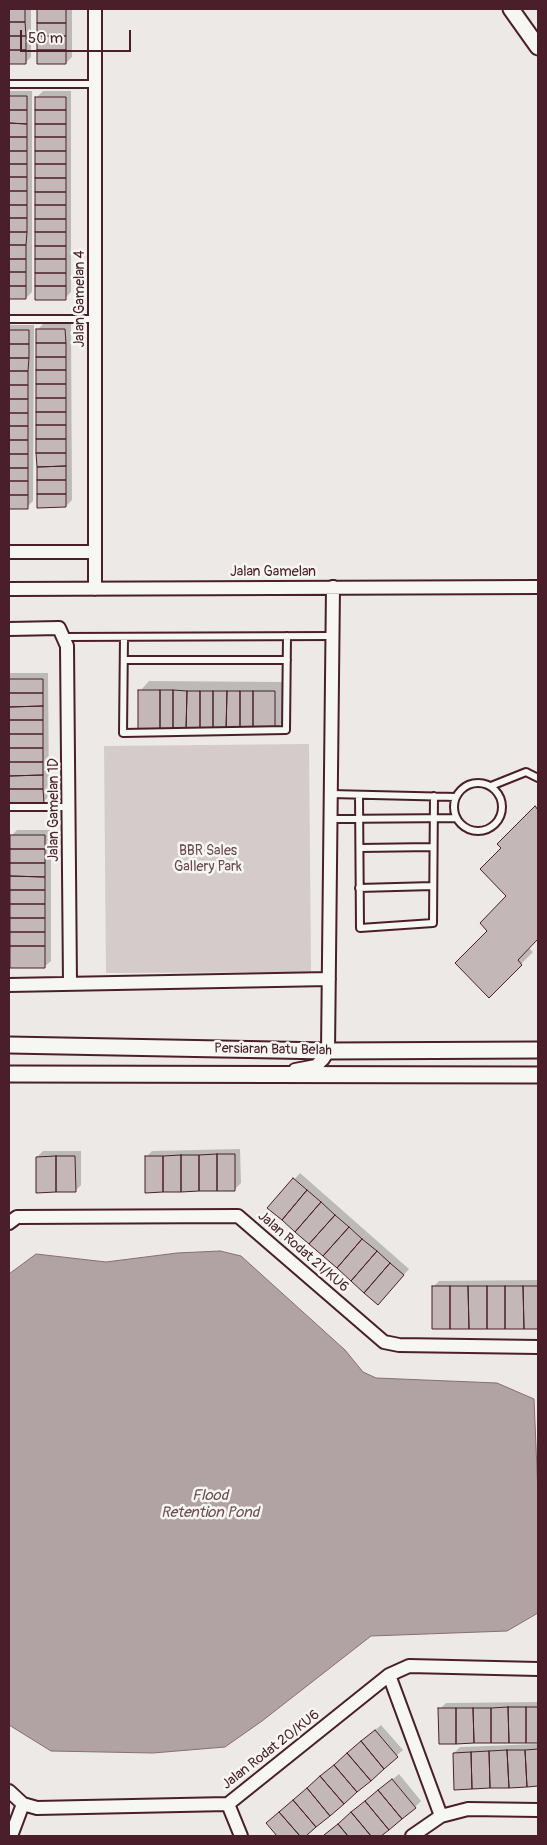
<!DOCTYPE html>
<style>
body{margin:0}
#map{position:relative;width:547px;height:1845px;overflow:hidden;background:#ece9e6;font-family:Pangolin,sans-serif}
canvas{display:block}
.frame{position:absolute;inset:0;border:10px solid #4a1f2b;pointer-events:none}
.scale{position:absolute;left:20px;top:30px;width:111px;height:22px;box-sizing:border-box;border:2px solid #4a1f2b;border-top:0;padding-left:6px;font-size:15px;line-height:18px;white-space:nowrap;color:#4a1f2b;-webkit-text-stroke:4px #f6f6f2;paint-order:stroke}
</style>
<div id="map">
<canvas width="547" height="1845"></canvas>
<div class="frame"></div>
<div class="scale">50 m</div>
</div>
<script>
const c = document.querySelector('canvas').getContext('2d');
c.lineJoin = 'round';
function fill(path, color) { c.fillStyle = color; c.fill(path, 'evenodd'); }
const toPath = rows => new Path2D(rows.map(r => 'M' + r).join(''));
function trace(path, color, width, dash) { c.strokeStyle = color; c.lineWidth = width; c.lineCap = dash ? 'butt' : 'round'; c.setLineDash(dash || []); c.stroke(path); }
function label(font, color, halo, rows, align = 'center') {
  c.font = font + ' Pangolin,sans-serif'; c.lineWidth = 5; c.setLineDash([]); c.textBaseline = 'middle'; c.strokeStyle = halo; c.fillStyle = color; for (const [text, x, y, turn = 0] of rows) {
    c.save(); c.translate(x, y); c.rotate((+turn || 0) * Math.PI / 180); c.textAlign = isNaN(turn) ? turn : align; if (halo) c.strokeText(text, 0, 0); c.fillText(text, 0, 0); c.restore();
  }
}
const green = toPath([
 [309,744,311,972,106,973,104,746]
]);
const water = toPath([
 [220,1251,241,1256,345,1350,363,1372,376,1378,497,1383,534,1399,538,1494,538,1613,507,1631,371,1636,262,1721,225,1747,153,1753,51,1751,9,1725,9,1274,36,1254,106,1262,177,1253,220,1251]
]);
const shadow = toPath([
 [9,9,31,9,31,57,25,63,9,63],
 [39,9,72,9,72,57,66,63,39,63],
 [9,91,32,91,32,292,26,298,9,298],
 [43,91,71,91,71,292,65,298,37,97],
 [43,324,71,324,72,500,66,506,37,330],
 [9,325,34,325,33,501,27,507,9,507],
 [10,673,48,673,49,796,43,802,9,802],
 [149,681,284,682,283,722,274,731,140,691],
 [538,805,538,938,528,947,533,952,489,996,489,931,508,896,503,848,499,844],
 [17,830,51,830,51,961,44,967,11,836],
 [240,1149,241,1183,235,1189,146,1157,152,1151],
 [43,1151,81,1151,81,1185,75,1191,37,1157],
 [300,1173,409,1269,384,1298,269,1208],
 [538,1280,538,1327,433,1328,433,1287,439,1281],
 [538,1702,538,1742,440,1743,440,1709,446,1703],
 [381,1725,403,1750,304,1836,278,1836,267,1823],
 [538,1744,538,1785,455,1788,454,1753,460,1747],
 [399,1774,421,1801,415,1807,379,1836,323,1836]
]);
const building = toPath([
 [9,9,25,9,25,22,9,22,9,9],
 [37,9,66,9,66,23,37,23,37,9],
 [9,22,25,22,26,36,9,36,9,22],
 [37,23,66,23,66,36,37,36,37,23],
 [9,36,26,36,26,50,9,50,9,36],
 [37,36,66,36,66,50,37,50,37,36],
 [9,50,26,50,26,64,9,64,9,50],
 [37,50,66,50,66,64,37,64,37,50],
 [9,96,27,96,27,110,9,110,9,96],
 [35,97,66,97,66,110,35,110,35,97],
 [9,110,27,110,27,124,9,123,9,110],
 [35,110,66,110,66,124,35,124,35,110],
 [9,123,27,124,27,137,9,137,9,123],
 [35,124,66,124,66,137,35,137,35,124],
 [9,137,27,137,27,151,9,151,9,137],
 [35,137,66,137,66,151,35,151,35,137],
 [9,151,27,151,27,164,9,164,9,151],
 [35,151,66,151,66,164,35,164,35,151],
 [9,164,27,164,27,177,9,177,9,164],
 [35,164,66,164,66,178,35,178,35,164],
 [9,177,27,177,27,191,9,191,9,177],
 [35,178,66,178,66,192,35,192,35,178],
 [9,191,27,191,27,205,9,205,9,191],
 [35,192,66,192,66,205,35,205,35,192],
 [9,205,27,205,27,218,9,218,9,205],
 [35,205,66,205,66,219,35,219,35,205],
 [9,218,27,218,27,232,9,232,9,218],
 [35,219,66,219,66,232,35,232,35,219],
 [9,232,27,232,26,245,9,245,9,232],
 [35,232,66,232,66,246,35,246,35,232],
 [9,245,26,245,26,259,9,259,9,245],
 [35,246,66,246,66,259,35,259,35,246],
 [9,259,26,259,26,272,9,272,9,259],
 [35,259,66,259,66,273,35,273,35,259],
 [9,272,26,272,26,286,9,286,9,272],
 [35,273,66,273,66,286,35,286,35,273],
 [9,286,26,286,26,299,9,299,9,286],
 [35,286,66,286,66,300,35,300,35,286],
 [36,329,65,329,66,343,36,343,36,329],
 [9,330,29,330,29,344,9,344,9,330],
 [36,343,66,343,66,357,36,357,36,343],
 [9,344,29,344,29,358,9,358,9,344],
 [36,357,66,357,66,370,36,370,36,357],
 [9,358,29,358,28,371,9,371,9,358],
 [36,370,66,370,66,384,36,384,36,370],
 [9,371,28,371,28,385,9,385,9,371],
 [36,384,66,384,66,398,36,398,36,384],
 [9,385,28,385,28,399,9,399,9,385],
 [36,398,66,398,66,412,36,412,36,398],
 [9,399,28,399,28,413,9,413,9,399],
 [36,412,66,412,66,425,36,425,36,412],
 [9,413,28,413,28,426,9,426,9,413],
 [36,425,66,425,66,439,36,439,36,425],
 [9,426,28,426,28,440,9,440,9,426],
 [36,439,66,439,66,453,36,453,36,439],
 [9,440,28,440,28,454,9,454,9,440],
 [36,453,66,453,66,466,37,467,36,453],
 [9,454,28,454,28,468,9,468,9,454],
 [66,466,66,480,37,480,37,467,66,466],
 [9,468,28,468,28,481,9,481,9,468],
 [37,480,66,480,66,494,37,494,37,480],
 [9,481,28,481,28,495,9,495,9,481],
 [37,494,66,494,66,507,37,508,37,494],
 [9,495,28,495,28,509,9,509,9,495],
 [9,679,43,679,43,693,9,693,9,679],
 [138,690,160,690,160,731,138,731,138,690],
 [160,690,173,690,173,731,160,731,160,690],
 [173,690,187,691,186,731,173,731,173,690],
 [187,691,200,691,200,731,186,731,187,691],
 [200,691,213,691,213,731,200,731,200,691],
 [213,691,227,691,226,732,213,731,213,691],
 [227,691,240,691,240,732,226,732,227,691],
 [240,691,253,691,253,732,240,732,240,691],
 [253,691,275,691,275,732,253,732,253,691],
 [9,693,43,693,43,706,9,707,9,693],
 [43,706,43,720,9,720,9,707,43,706],
 [9,720,43,720,43,734,9,734,9,720],
 [9,734,43,734,43,748,9,748,9,734],
 [9,748,43,748,43,762,9,762,9,748],
 [9,762,43,762,43,775,9,776,9,762],
 [43,775,43,789,9,789,9,776,43,775],
 [9,789,43,789,44,803,9,803,9,789],
 [535,806,538,810,538,939,518,960,522,965,489,998,455,963,487,931,480,923,506,896,480,869,501,848,497,844,535,806],
 [10,835,45,835,45,849,10,849,10,835],
 [10,849,45,849,45,863,10,863,10,849],
 [10,863,45,863,45,877,10,876,10,863],
 [10,876,45,877,45,890,10,890,10,876],
 [10,890,45,890,45,904,10,904,10,890],
 [10,904,45,904,45,918,10,918,10,904],
 [10,918,45,918,45,932,10,932,10,918],
 [10,932,45,932,45,946,10,946,10,932],
 [10,946,45,946,45,968,10,968,10,946],
 [217,1154,217,1191,199,1191,199,1155,217,1154],
 [217,1154,235,1154,235,1191,217,1191,217,1154],
 [181,1155,181,1192,163,1192,163,1156,181,1155],
 [181,1155,199,1155,199,1191,181,1192,181,1155],
 [56,1156,56,1192,36,1193,36,1157,56,1156],
 [56,1156,75,1156,76,1192,56,1192,56,1156],
 [145,1156,163,1156,163,1192,145,1193,145,1156],
 [293,1178,307,1190,282,1220,267,1208,293,1178],
 [307,1190,321,1202,295,1232,282,1220,307,1190],
 [321,1202,335,1215,309,1244,295,1232,321,1202],
 [335,1215,349,1227,323,1256,309,1244,335,1215],
 [349,1227,362,1239,337,1268,323,1256,349,1227],
 [362,1239,377,1251,351,1281,337,1268,362,1239],
 [377,1251,390,1263,364,1293,351,1281,377,1251],
 [390,1263,404,1275,378,1305,364,1293,390,1263],
 [432,1286,450,1286,450,1329,432,1329,432,1286],
 [450,1286,468,1286,469,1329,450,1329,450,1286],
 [468,1286,487,1286,487,1329,469,1329,468,1286],
 [487,1286,505,1286,505,1329,487,1329,487,1286],
 [505,1286,523,1286,524,1329,505,1329,505,1286],
 [523,1286,538,1286,538,1329,524,1329,523,1286],
 [508,1707,509,1743,491,1743,491,1708,508,1707],
 [508,1707,526,1707,526,1743,509,1743,508,1707],
 [526,1707,538,1707,538,1743,526,1743,526,1707],
 [438,1708,456,1708,456,1744,439,1744,438,1708],
 [456,1708,473,1708,474,1743,456,1744,456,1708],
 [473,1708,491,1708,491,1743,474,1743,473,1708],
 [375,1730,398,1757,384,1769,361,1741,375,1730],
 [361,1741,384,1769,371,1781,347,1753,361,1741],
 [538,1749,538,1786,527,1787,525,1750,538,1749],
 [507,1750,509,1788,490,1788,489,1751,507,1750],
 [507,1750,525,1750,527,1787,509,1788,507,1750],
 [489,1751,490,1788,472,1789,471,1752,489,1751],
 [471,1752,472,1789,454,1790,453,1753,471,1752],
 [347,1753,371,1781,357,1792,334,1765,347,1753],
 [334,1765,357,1792,344,1804,320,1776,334,1765],
 [320,1776,344,1804,330,1816,307,1788,320,1776],
 [392,1779,416,1808,402,1819,378,1790,392,1779],
 [307,1788,330,1816,316,1827,293,1800,307,1788],
 [378,1790,402,1819,389,1830,365,1801,378,1790],
 [293,1800,316,1827,306,1836,300,1836,279,1812,293,1800],
 [365,1801,389,1830,381,1836,371,1836,351,1812,365,1801],
 [279,1812,300,1836,277,1836,266,1823,279,1812],
 [351,1812,371,1836,348,1836,338,1824,351,1812],
 [338,1824,348,1836,325,1836,324,1835,338,1824]
]);
const service = toPath([
 [9,84,95,84],
 [9,319,95,319],
 [64,637,332,636],
 [124,637,123,733,286,730,287,636],
 [124,660,287,660],
 '454 807a24 24 0 1 1 48 0a24 24 0 1 1-48 0Z',
 [491,786,526,772,538,778],
 [331,794,456,797],
 [359,795,360,928,433,923,434,796],
 [9,807,69,807],
 [330,819,456,818],
 [360,848,433,847],
 [359,888,433,886]
]);
const minor = toPath([
 [9,552,95,552],
 [9,589,538,587],
 [95,589,95,9],
 [9,629,59,628,67,646,70,983],
 [9,985,329,979],
 [295,1070,316,1066,323,1059,328,1051,333,587],
 [9,1223,17,1217,238,1216,384,1342,399,1345,538,1347],
 [389,1675,441,1816],
 [9,1791,23,1804,37,1808,228,1804,389,1675,409,1666,538,1669],
 [228,1804,241,1836],
 [11,1836,23,1804],
 [412,1836,441,1816,468,1809,538,1810]
]);
const tertiary = toPath([
 [511,9,538,47],
 [9,1045,328,1051,538,1050],
 [9,1074,538,1075]
]);
const streetNames = [
 ["Jalan Gamelan 4",80,299,-90],
 ["Jalan Gamelan",273,572],
 ["Jalan Gamelan 1D",54,810,-90],
 ["Persiaran Batu Belah",273,1050,1],
 ["Jalan Rodat 21/KU6",303,1252,41],
 ["Jalan Rodat 20/KU6",271,1750,-38]
];
const parkNames = [
 ["BBR Sales",208,851],
 ["Gallery Park",208,867]
];
const waterNames = [
 ["Flood",210,1496],
 ["Retention Pond",210,1513]
];
fill(green, '#d4cbca');
fill(water, '#b1a2a3');
trace(water, '#886e73', 1);
fill(shadow, '#0003');
fill(building, '#c4b7b7');
trace(building, '#4a1f2b', 1);
trace(service, '#4a1f2b', 10);
trace(minor, '#4a1f2b', 16);
trace(tertiary, '#4a1f2b', 19);
trace(service, '#f6f6f2', 6);
trace(minor, '#f6f6f2', 12);
trace(tertiary, '#f6f6f2', 15);
label('14px', '#4a1f2b', '#f6f6f2', streetNames);
label('14px', '#6c4a53', '#f6f6f2', parkNames);
label('italic 15px', '#6e4d55', '#f6f6f2', waterNames);
</script>
